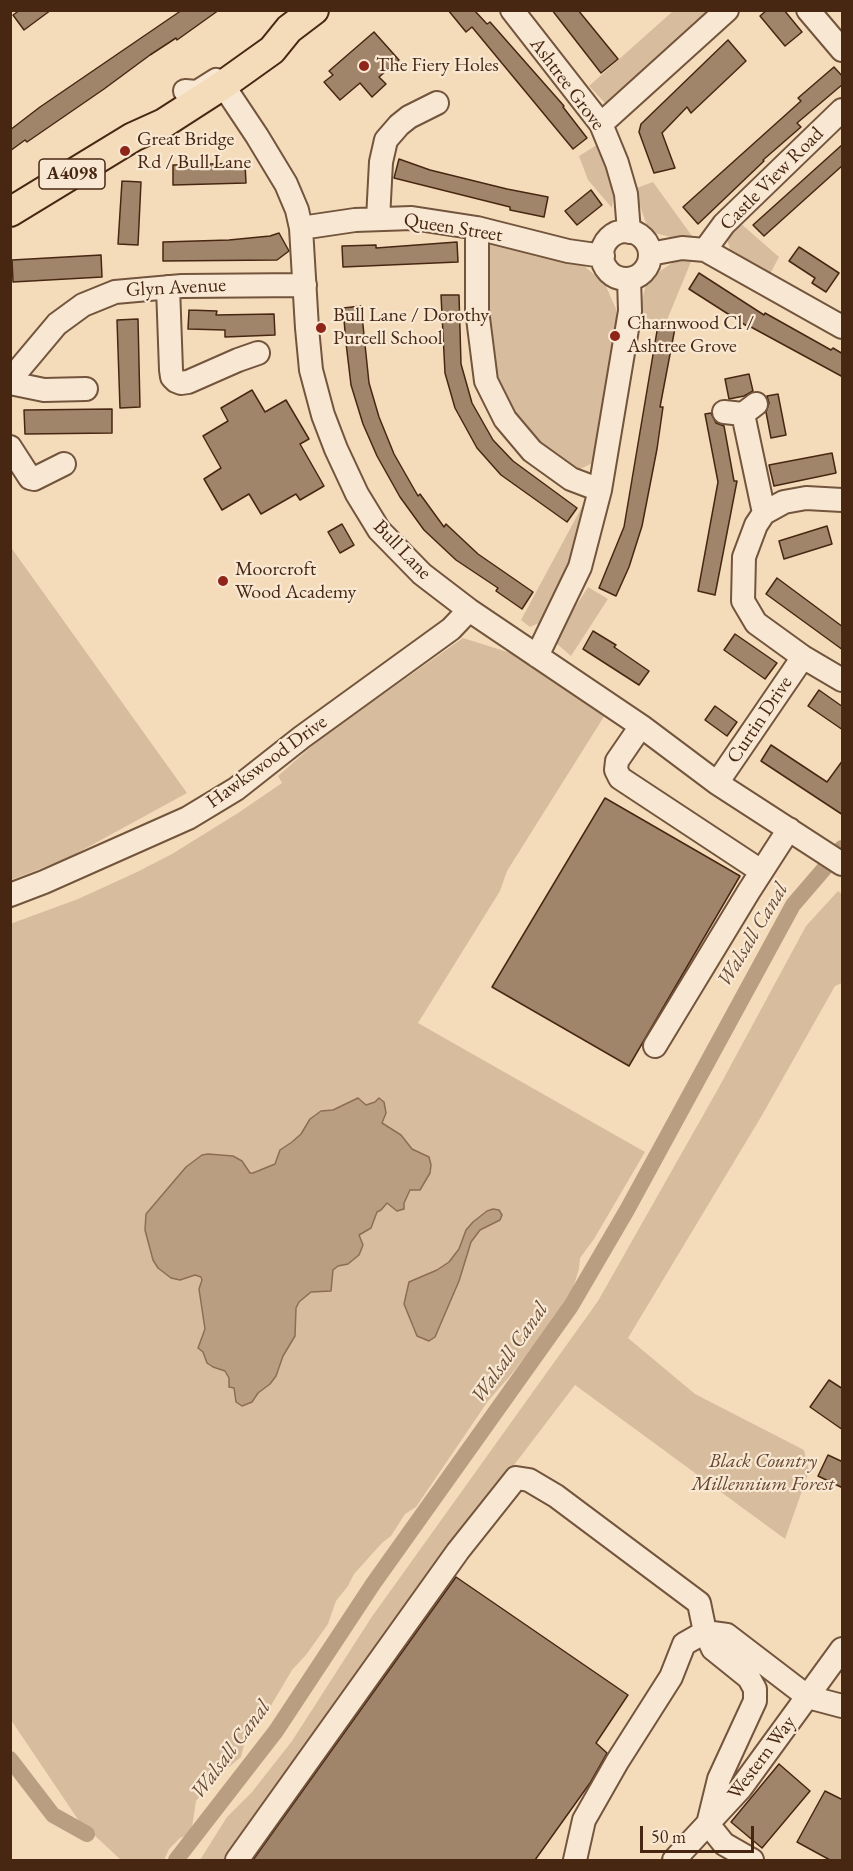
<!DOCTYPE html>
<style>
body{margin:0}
#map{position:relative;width:853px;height:1871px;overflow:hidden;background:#f4dcbb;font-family:"EB Garamond",serif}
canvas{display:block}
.frame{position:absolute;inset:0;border:12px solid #482712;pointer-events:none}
.scale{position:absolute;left:640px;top:1826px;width:114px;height:27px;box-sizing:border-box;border:3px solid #482712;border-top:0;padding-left:8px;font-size:18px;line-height:21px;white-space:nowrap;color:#482712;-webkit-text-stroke:4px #f8e8d3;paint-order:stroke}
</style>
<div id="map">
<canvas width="853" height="1871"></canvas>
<div class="frame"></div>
<div class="scale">50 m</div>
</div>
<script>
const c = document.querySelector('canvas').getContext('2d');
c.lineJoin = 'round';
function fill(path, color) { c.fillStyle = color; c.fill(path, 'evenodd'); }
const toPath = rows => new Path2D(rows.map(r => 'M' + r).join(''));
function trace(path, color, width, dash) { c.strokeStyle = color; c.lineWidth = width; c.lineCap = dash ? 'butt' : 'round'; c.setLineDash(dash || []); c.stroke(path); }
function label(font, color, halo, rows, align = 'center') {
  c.font = font + ' "EB Garamond",serif'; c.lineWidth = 4.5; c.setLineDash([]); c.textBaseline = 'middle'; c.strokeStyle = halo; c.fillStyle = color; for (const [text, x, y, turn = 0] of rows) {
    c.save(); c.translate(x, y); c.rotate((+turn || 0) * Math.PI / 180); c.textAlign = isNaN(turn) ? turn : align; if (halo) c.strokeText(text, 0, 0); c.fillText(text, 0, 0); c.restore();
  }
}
const green = toPath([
 [673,11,714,11,615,99,605,103,589,86],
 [600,143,614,191,612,208,588,180,579,156],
 [653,182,692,236,670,237,655,233,647,226,634,189],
 [739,222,779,257,770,274,731,253,727,239],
 [496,241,582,264,605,284,616,309,618,326,593,463,580,469,557,458,513,417,492,374,484,247],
 [693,257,667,320,638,318,645,288,651,277,678,259],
 [584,503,589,509,577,552,541,622,530,627,521,620],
 [10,546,187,793,68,858,11,880],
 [588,587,608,599,571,656,556,643,557,636],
 [463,638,517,655,605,715,507,871,500,891,418,1023,645,1152,594,1239,580,1258,579,1269,570,1298,510,1376,488,1401,416,1507,405,1514,391,1536,382,1543,354,1574,348,1586,336,1601,328,1624,306,1655,292,1670,266,1714,246,1737,241,1757,213,1780,196,1801,192,1827,188,1835,180,1838,169,1849,164,1860,121,1860,79,1821,11,1720,10,924,78,899,137,872,172,854,238,813,282,783,278,776,321,738],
 [838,891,842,894,842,983,835,986,761,1117,628,1338,695,1394,804,1450,809,1471,785,1539,575,1385,450,1549,228,1860,200,1860,227,1817,252,1792,292,1741,371,1618,598,1301,718,1089,806,926]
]);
const water = toPath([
 [358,1098,366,1105,375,1102,379,1098,384,1102,386,1113,382,1123,401,1135,412,1149,429,1157,431,1165,430,1173,420,1190,410,1190,404,1203,404,1209,397,1211,387,1203,381,1210,377,1212,371,1228,359,1235,363,1245,359,1255,348,1264,338,1266,333,1270,331,1291,311,1292,299,1302,296,1308,295,1336,283,1356,276,1376,270,1384,258,1393,252,1402,242,1406,236,1402,234,1388,229,1387,229,1378,225,1371,213,1367,207,1363,203,1352,198,1348,205,1329,199,1289,202,1280,201,1277,195,1275,180,1280,171,1278,158,1268,153,1260,145,1230,146,1214,186,1167,202,1155,208,1154,233,1156,242,1161,250,1173,253,1173,275,1164,280,1150,292,1142,301,1134,310,1119,321,1111,333,1110,358,1098],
 [493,1209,499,1210,502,1215,500,1220,480,1230,471,1242,459,1281,435,1337,429,1341,417,1336,404,1304,409,1282,437,1270,449,1262,459,1249,466,1230,473,1222,487,1211,493,1209]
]);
const canal = toPath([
 [10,1759,53,1815,87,1834],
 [176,1860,276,1731,373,1584,571,1306,627,1210,793,905,842,848]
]);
const building = toPath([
 [20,10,51,10,24,30,13,15,20,10],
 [182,10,219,10,177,40,176,38,150,55,104,89,27,142,25,140,10,151,10,130,40,107,182,10],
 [448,10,474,10,487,24,490,22,564,106,563,107,587,138,573,149,472,27,466,32,448,10],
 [552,10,578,10,618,59,601,73,552,10],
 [767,10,784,10,802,32,785,46,760,16,767,10],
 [374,32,399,60,379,77,386,84,372,97,360,83,340,100,324,82,333,75,329,71,374,32],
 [728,40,746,61,691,113,687,107,662,133,675,168,654,173,639,132,641,124,728,40],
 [834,67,843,77,843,84,797,123,801,127,763,160,764,161,698,224,683,207,801,101,798,98,834,67],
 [843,144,843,165,764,236,753,225,843,144],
 [399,159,430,170,507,189,548,197,544,217,510,210,510,207,394,178,399,159],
 [245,163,246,183,173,185,173,165,245,163],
 [122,181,141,182,138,245,118,244,122,181],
 [591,190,602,205,577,225,565,211,591,190],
 [279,233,289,251,277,260,163,261,163,242,229,240,270,236,279,233],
 [457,242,458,262,343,267,342,246,376,245,376,248,457,242],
 [799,247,839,273,826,292,812,283,815,278,789,261,799,247],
 [101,255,102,277,13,282,12,260,101,255],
 [699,273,764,315,765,313,831,350,833,348,843,354,843,377,751,327,750,328,689,289,699,273],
 [441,295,459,295,461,364,472,403,493,440,513,461,577,508,567,522,501,475,477,448,455,408,445,373,441,295],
 [361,306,369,383,379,417,394,454,418,496,420,494,444,527,446,524,478,554,533,592,522,609,496,591,498,588,456,560,424,530,400,497,377,456,363,424,351,385,346,343,343,308,361,306],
 [189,310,217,311,216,315,274,314,275,335,225,337,225,330,188,329,189,310],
 [138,319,140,407,120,408,117,320,138,319],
 [658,325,675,328,660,407,663,407,657,449,642,526,629,567,616,596,599,588,624,527,658,325],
 [749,374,753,391,744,396,729,399,725,379,749,374],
 [252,390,265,412,286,400,309,439,300,444,324,486,300,500,296,494,261,514,249,494,222,510,204,479,221,468,203,436,228,421,221,408,252,390],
 [778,394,786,435,771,438,766,412,769,403,767,396,778,394],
 [112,409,112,433,25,434,24,410,112,409],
 [711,413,716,423,724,426,734,481,737,481,715,595,698,591,718,482,705,414,711,413],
 [832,453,836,473,774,486,769,465,832,453],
 [342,524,354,545,340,553,328,532,342,524],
 [827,526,832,544,784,559,779,541,827,526],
 [777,578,843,627,843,650,766,594,777,578],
 [593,631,616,645,614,647,649,671,639,685,583,649,593,631],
 [735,634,777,663,765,679,724,650,735,634],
 [819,690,843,707,843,730,808,706,819,690],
 [715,706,737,722,727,736,705,720,715,706],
 [771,745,827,782,843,760,843,815,761,761,771,745],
 [605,798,740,876,629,1066,492,987,605,798],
 [829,1380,843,1389,843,1430,810,1407,829,1380],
 [828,1455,843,1462,843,1488,818,1476,828,1455],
 [456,1577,628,1695,596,1743,607,1753,590,1783,535,1860,253,1860,456,1577],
 [779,1764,810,1791,762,1848,731,1822,779,1764],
 [825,1791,843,1800,843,1860,830,1860,797,1842,825,1791]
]);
const minor = toPath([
 [512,10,601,124,617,163,626,194,629,232],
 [808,10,842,50],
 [185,91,197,92,216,80,223,85,257,136,286,184,297,210,301,228,307,328,311,370,323,415,336,449,357,494,379,530,422,574,469,610,641,726,717,783,842,864],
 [601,124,727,10],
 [378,219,381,162,386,140,399,125,409,117,437,103],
 [301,228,355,220,412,218,477,228,568,251,603,256],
 [477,228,477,310,486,381,505,419,532,451,571,479,600,490],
 '602 255a24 24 0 1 1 48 0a24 24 0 1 1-48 0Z',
 [705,250,724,224,842,110],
 [650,254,682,248,705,250,842,327],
 [168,287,171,370,172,377,176,381,181,383,188,382,238,360,258,353],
 [10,380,57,324,83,305,115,292,182,286,305,285],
 [10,383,44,390,86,389],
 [724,412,743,414,756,404],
 [743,414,764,513],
 [10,447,30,478,34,479,64,464],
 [842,500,806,498,784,502,764,513,756,525,744,557,743,601,756,623,803,657,842,680],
 [537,656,580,567,600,490,630,311,629,279],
 [641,726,617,761,616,770,620,778,761,871],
 [717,783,803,657],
 [10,895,44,882,188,818,236,789,302,737,451,629,469,610],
 [655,1046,749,891,789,829],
 [237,1860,458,1551,516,1478,529,1480,556,1496,699,1603,705,1632,713,1649,749,1678,755,1689,755,1701,719,1779,708,1824,724,1844,752,1860],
 [575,1860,584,1820,617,1762,671,1677,684,1644,705,1632,727,1635,808,1697,842,1706],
 [674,1860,740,1789,842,1649]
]);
const major = toPath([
 [10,212,133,137,164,123,223,85,272,50,289,29,314,10]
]);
const markers = [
 [364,66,6,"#8f2418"],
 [125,151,6,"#8f2418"],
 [321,328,6,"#8f2418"],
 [615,336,6,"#8f2418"],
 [223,581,6,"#8f2418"]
];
const shields = [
 [72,174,66]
];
const shieldNames = [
 ["A4098",72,174]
];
const poiNames = [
 ["The Fiery Holes",376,66],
 ["Great Bridge",137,140],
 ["Rd / Bull Lane",137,163],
 ["Bull Lane / Dorothy",333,316],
 ["Purcell School",333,339],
 ["Charnwood Cl /",627,324],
 ["Ashtree Grove",627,347],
 ["Moorcroft",235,570],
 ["Wood Academy",235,593]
];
const streetNames = [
 ["Ashtree Grove",567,84,53],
 ["Castle View Road",772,179,-45],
 ["Queen Street",453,228,9],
 ["Glyn Avenue",176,288,-3],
 ["Bull Lane",402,550,46],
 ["Curtin Drive",760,720,-56],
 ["Hawkswood Drive",267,762,-36],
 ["Western Way",762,1758,-53]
];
const parkNames = [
 ["Black Country",763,1462],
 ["Millennium Forest",763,1485]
];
const waterNames = [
 ["Walsall Canal",753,935,-59],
 ["Walsall Canal",510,1353,-55],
 ["Walsall Canal",231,1750,-53]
];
fill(green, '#d7bd9e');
fill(water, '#ba9e82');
trace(water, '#8c6e55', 1.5);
trace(canal, '#ba9e82', 16);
fill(building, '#a1856a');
trace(building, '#482712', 1.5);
trace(minor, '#73543c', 26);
trace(major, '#482712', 32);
trace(minor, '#f8e8d3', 22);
trace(major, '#f4dcbb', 28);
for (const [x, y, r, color] of markers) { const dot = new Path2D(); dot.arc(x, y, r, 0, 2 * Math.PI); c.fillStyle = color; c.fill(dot); trace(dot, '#f8e8d3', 2); }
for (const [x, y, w] of shields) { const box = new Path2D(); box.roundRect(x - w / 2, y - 15, w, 30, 4.5); c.fillStyle = '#f8e8d3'; c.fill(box); trace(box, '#482712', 1.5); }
label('bold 18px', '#482712', null, shieldNames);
label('20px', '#482712', '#f8e8d3', poiNames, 'left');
label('20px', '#482712', '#f8e8d3', streetNames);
label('italic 20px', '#65452e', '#f8e8d3', parkNames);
label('italic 21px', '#6a4b34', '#f8e8d3', waterNames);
</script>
